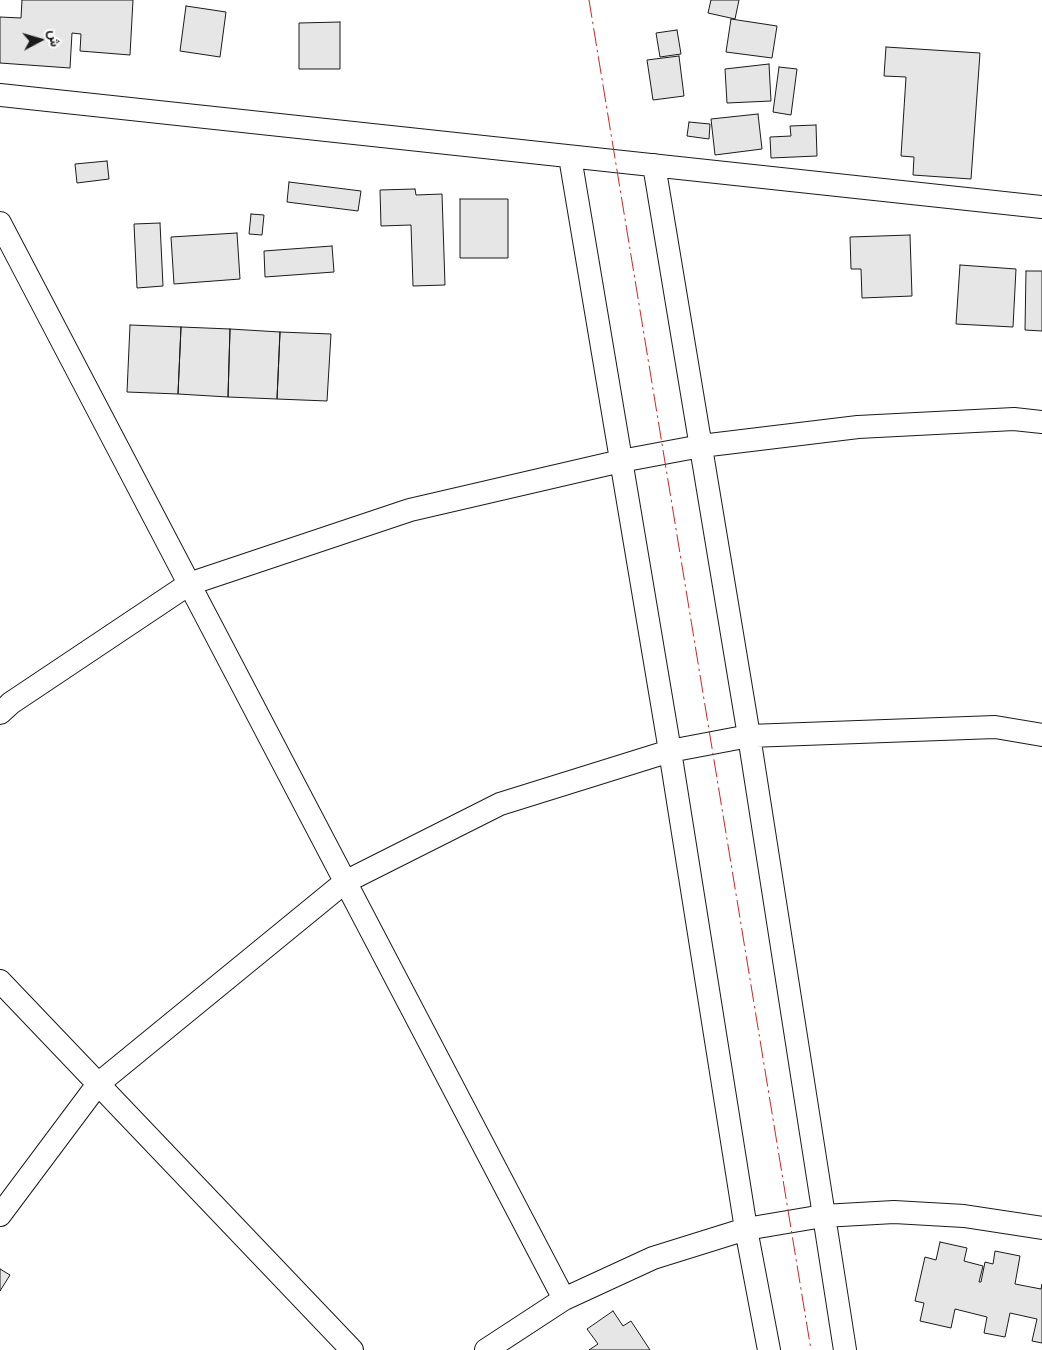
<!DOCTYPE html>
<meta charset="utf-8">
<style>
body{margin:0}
#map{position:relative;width:1042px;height:1350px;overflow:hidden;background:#fff;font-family:"Noto Sans",Vazirmatn,sans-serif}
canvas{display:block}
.north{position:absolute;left:15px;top:15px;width:50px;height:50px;-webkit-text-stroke:4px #fff;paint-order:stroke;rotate:84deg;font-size:14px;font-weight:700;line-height:20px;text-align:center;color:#1a1a1a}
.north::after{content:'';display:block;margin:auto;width:18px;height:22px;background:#1a1a1a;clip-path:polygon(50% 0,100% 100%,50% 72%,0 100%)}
</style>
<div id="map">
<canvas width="1042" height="1350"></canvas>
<div class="north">ش</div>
</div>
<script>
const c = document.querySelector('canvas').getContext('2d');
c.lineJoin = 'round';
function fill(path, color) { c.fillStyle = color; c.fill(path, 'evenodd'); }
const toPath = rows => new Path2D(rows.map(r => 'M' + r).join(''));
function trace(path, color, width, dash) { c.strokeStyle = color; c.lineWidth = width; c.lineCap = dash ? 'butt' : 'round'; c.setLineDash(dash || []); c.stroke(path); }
const building = toPath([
 [22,0,133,0,130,55,80,51,81,34,72,33,70,68,0,63,0,17,21,18,22,0],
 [711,0,739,0,735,19,708,13,711,0],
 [186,6,226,12,220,57,180,51,186,6],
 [731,19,777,26,772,58,726,52,731,19],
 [340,22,340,69,299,69,299,23,340,22],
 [677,30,681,54,660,57,656,33,677,30],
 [886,47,980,53,971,179,913,175,914,157,901,156,906,77,884,76,886,47],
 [679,56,684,96,653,100,647,60,679,56],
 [769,64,771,101,727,103,725,69,769,64],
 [779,67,797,69,791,115,773,112,779,67],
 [758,114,762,149,715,155,711,119,758,114],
 [689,122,710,124,709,139,687,136,689,122],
 [816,125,817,156,771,158,770,137,791,136,790,126,816,125],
 [107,161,109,179,77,183,75,164,107,161],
 [289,182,361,191,358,211,287,202,289,182],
 [415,189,416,195,442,194,445,285,413,286,411,225,381,226,380,190,415,189],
 [460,199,508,199,508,258,460,258,460,199],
 [251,214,264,215,262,235,249,234,251,214],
 [160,223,163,286,137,288,134,224,160,223],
 [237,233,240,279,174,284,171,237,237,233],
 [910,235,912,296,862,298,861,269,851,269,850,237,910,235],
 [332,246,334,272,265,277,264,251,332,246],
 [960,265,1016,269,1013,327,956,324,960,265],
 [1026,271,1042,271,1042,331,1025,330,1026,271],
 [130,325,181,327,178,394,127,392,130,325],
 [181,327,230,329,228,397,178,394,181,327],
 [230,329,280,332,277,399,228,397,230,329],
 [280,332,331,334,327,401,277,399,280,332],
 [940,1242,967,1248,964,1261,983,1266,979,1282,981,1282,985,1262,993,1264,995,1251,1020,1256,1015,1284,1041,1289,1042,1284,1042,1343,1032,1341,1037,1319,1010,1313,1005,1337,984,1333,987,1317,955,1309,951,1328,920,1321,924,1303,915,1301,925,1257,936,1260,940,1242],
 [0,1269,10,1275,0,1291,0,1269],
 [613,1311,623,1326,631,1321,650,1350,589,1350,598,1344,587,1329,613,1311]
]);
const street = toPath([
 [0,95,1042,207],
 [570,157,670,751,746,1229,769,1350],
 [654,165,749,736,845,1350],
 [0,223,564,1299],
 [0,713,11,703,189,584,410,510,621,461,701,446,858,427,1014,419,1042,422],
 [0,981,352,1350],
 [0,1215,98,1084,345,882,500,804,670,751,749,736,995,727,1042,735],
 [486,1350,564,1299,653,1258,746,1229,823,1216,894,1212,964,1216,1042,1228]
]);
const power = toPath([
 [589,0,811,1350]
]);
fill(building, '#e6e6e6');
trace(building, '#1a1a1a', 1);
trace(street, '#1a1a1a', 24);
trace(street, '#fff', 22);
trace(power, '#c62828', 1, [18, 4, 2.5, 4]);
</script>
